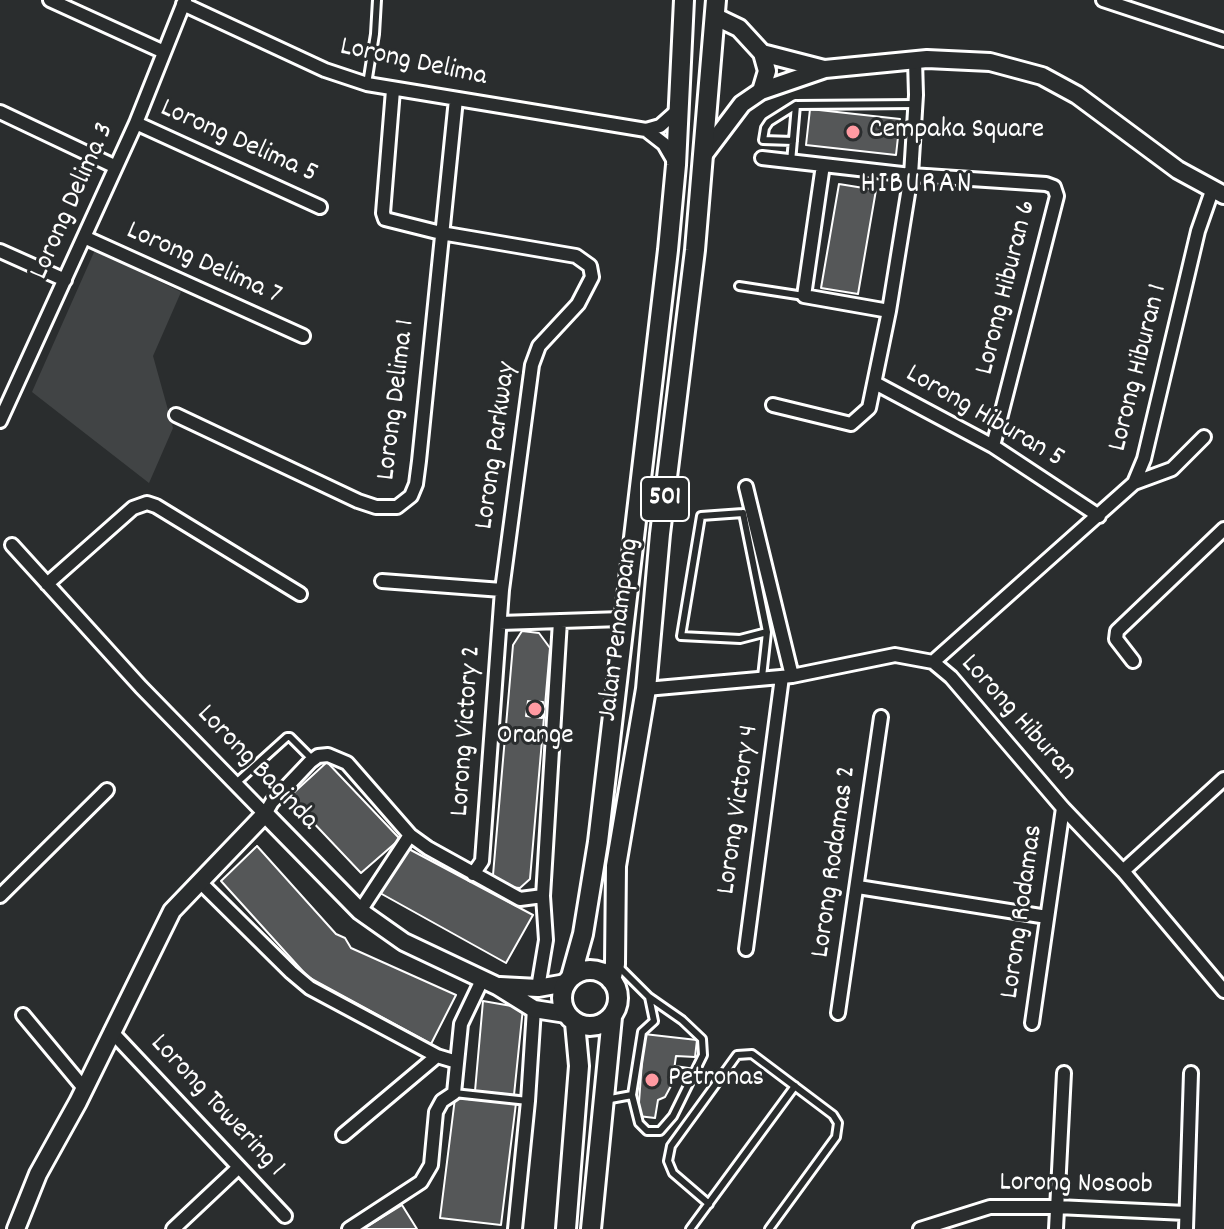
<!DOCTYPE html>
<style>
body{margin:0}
canvas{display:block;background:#2a2d2e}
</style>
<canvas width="1224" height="1229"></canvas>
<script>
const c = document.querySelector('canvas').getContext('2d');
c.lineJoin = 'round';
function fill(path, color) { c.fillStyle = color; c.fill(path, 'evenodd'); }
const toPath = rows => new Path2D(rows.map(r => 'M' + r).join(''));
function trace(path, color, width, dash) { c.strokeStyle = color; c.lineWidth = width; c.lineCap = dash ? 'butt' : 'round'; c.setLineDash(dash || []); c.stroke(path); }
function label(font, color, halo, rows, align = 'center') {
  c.font = font + ' Dekko,sans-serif'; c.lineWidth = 6; c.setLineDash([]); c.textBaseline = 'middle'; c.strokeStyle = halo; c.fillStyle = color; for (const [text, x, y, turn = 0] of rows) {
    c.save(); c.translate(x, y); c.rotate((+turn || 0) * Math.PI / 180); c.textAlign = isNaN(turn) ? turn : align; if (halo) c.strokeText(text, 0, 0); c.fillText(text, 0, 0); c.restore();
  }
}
const green = toPath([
 [95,250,181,292,153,356,173,428,149,483,32,392]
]);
const building = toPath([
 [810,109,900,119,896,155,806,145,810,109],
 [839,184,876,190,858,294,821,288,839,184],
 [522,631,539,633,550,648,530,879,520,888,508,887,493,875,513,645,522,631],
 [528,701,543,702,542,718,526,716,528,701],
 [327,762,400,839,361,873,289,797,327,762],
 [257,846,336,934,345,938,351,948,456,995,431,1044,308,977,221,881,257,846],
 [407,848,533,915,506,963,380,893,407,848],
 [483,1001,523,1008,514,1095,475,1091,483,1001],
 [644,1034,697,1040,695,1057,676,1056,672,1084,665,1097,658,1100,655,1118,638,1116,644,1034],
 [455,1098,516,1103,501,1225,440,1218,455,1098],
 [402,1205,417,1229,363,1229,402,1205]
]);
const lane = toPath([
 [367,84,375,34,377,0],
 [793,141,763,140,765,128,769,122,796,105],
 [791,162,796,105,915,104],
 [739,286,804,296],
 [743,513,767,632,740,639,681,636,701,516,743,513],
 [762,677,767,632],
 [235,784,287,737,290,737,312,759],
 [674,1071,695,1074],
 [454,1093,528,1101],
 [632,1095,639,1123,647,1131,660,1131,673,1116,703,1055,702,1039,682,1020,649,997],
 [605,1100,632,1095,642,1032,654,1021,649,997,618,966],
 [709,1204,673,1173,668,1161,671,1146,737,1055,752,1054,833,1115,838,1123,836,1137,769,1229],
 [690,1229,795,1086]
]);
const street = toPath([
 [50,0,164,52],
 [1103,0,1224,40],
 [183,4,325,70,367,84,646,130,660,126,678,110],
 [393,90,383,213,385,219,441,233,576,256,590,266,592,277,578,304,539,346,532,365,502,590,482,861,473,874],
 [0,112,116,167],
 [136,123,320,207],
 [646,130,664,144,675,163],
 [762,158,911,175,1046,184,1054,187,1057,196,993,446],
 [823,165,804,296,889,311],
 [84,237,303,336],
 [0,251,65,280],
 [875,383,993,446,1099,516],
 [773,405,851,424,869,408,889,311,911,175,916,95,915,60],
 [176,415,358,501,376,507,397,507,411,496,416,484,419,461,456,99],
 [0,421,136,123,185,0],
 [1134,483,1172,469,1204,437],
 [746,487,792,676],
 [12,545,141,687,265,814,272,802,310,762,318,756,328,755,347,763,410,835,428,848,520,899,543,896],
 [382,581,502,590],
 [47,584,133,508,147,503,156,506,300,594],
 [500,623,622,619],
 [1133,661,1116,639,1117,631,1224,529],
 [933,662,1134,483,1144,459,1198,231,1212,191],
 [646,689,792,676,895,655,933,662,951,677,1063,808,1123,871,1224,991],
 [1123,871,1224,779],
 [200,882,291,972,310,988,437,1056,457,1062],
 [858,887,1047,917],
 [0,896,107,790],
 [360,911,410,835],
 [746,949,782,677],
 [538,988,546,940,543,896,560,621],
 [838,1013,881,717],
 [23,1015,83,1087],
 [1032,1023,1063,808],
 [111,1031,285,1216],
 [343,1135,437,1056],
 [173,1229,239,1167],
 [349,1229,421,1182,431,1165,436,1112,442,1101,454,1093,461,1024,482,980],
 [515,1229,528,1101,534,1009],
 [920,1229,990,1207,1057,1207,1186,1213],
 [1056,1229,1064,1073],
 [1186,1229,1191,1073]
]);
const secondary = toPath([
 [716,17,739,28,762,53,824,69],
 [761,91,767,71,762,53],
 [702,157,742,104,761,91,825,69,927,59,990,62,1042,76,1077,95,1178,170,1224,195],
 [500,986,538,988,566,983],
 [16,1229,38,1174,78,1102,172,911,265,814,360,911,404,942,497,986,534,1009,566,1014]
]);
const primary = toPath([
 '562 998a28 28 0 1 1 56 0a28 28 0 1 1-56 0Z',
 [571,977,583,934,598,842,668,250,676,165,684,0],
 [611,980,615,964,616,866,646,689,660,534,695,250,716,0],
 [566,1229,579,1066,575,1023],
 [591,1229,612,1017]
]);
const markers = [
 [853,132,8,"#ff9aa2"],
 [535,709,8,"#ff9aa2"],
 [652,1080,8,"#ff9aa2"]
];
const shields = [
 [665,499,48]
];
const shieldNames = [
 ["501",665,499]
];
const streetNames = [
 ["Lorong Delima",413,64,12],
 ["Lorong Delima 5",238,143,24],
 ["Lorong Delima 3",74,202,-66],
 ["Lorong Delima 7",203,265,24],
 ["Lorong Hiburan 6",1008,288,-76],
 ["Lorong Hiburan 1",1140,368,-76],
 ["Lorong Delima 1",398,400,-83],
 ["Lorong Hiburan 5",984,418,30],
 ["Lorong Parkway",498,446,-82],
 ["Jalan Penampang",621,630,-83],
 ["Lorong Hiburan",1017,719,48],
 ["Lorong Victory 2",468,731,-86],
 ["Lorong Baginda",256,769,46],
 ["Lorong Victory 4",740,810,-82],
 ["Lorong Rodamas 2",836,862,-82],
 ["Lorong Rodamas",1024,912,-82],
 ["Lorong Towering 1",216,1107,47],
 ["Lorong Nosoob",1076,1186,1]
];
const poiNames = [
 ["Cempaka Square",869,132],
 ["Orange",535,738,"center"],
 ["Petronas",668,1080]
];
const neighbourhoodNames = [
 ["HIBURAN",917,187]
];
fill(green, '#414445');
fill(building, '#555758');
trace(building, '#fff', 2);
trace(lane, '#fff', 12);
trace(street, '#fff', 18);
trace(secondary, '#fff', 22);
trace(primary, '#fff', 24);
trace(lane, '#2a2d2e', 6);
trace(street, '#2a2d2e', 12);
trace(secondary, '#2a2d2e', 16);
trace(primary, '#2a2d2e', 18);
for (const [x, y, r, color] of markers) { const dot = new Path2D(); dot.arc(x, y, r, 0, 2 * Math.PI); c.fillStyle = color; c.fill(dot); trace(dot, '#2a2d2e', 3); }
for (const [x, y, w] of shields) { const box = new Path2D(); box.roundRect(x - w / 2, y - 22, w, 44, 6); c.fillStyle = '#2a2d2e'; c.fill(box); trace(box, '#fff', 2); }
label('bold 26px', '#fff', null, shieldNames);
label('28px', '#fff', '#2a2d2e', streetNames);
label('28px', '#fff', '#2a2d2e', poiNames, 'left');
c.letterSpacing = '2px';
label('30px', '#fff', '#2a2d2e', neighbourhoodNames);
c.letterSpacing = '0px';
</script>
